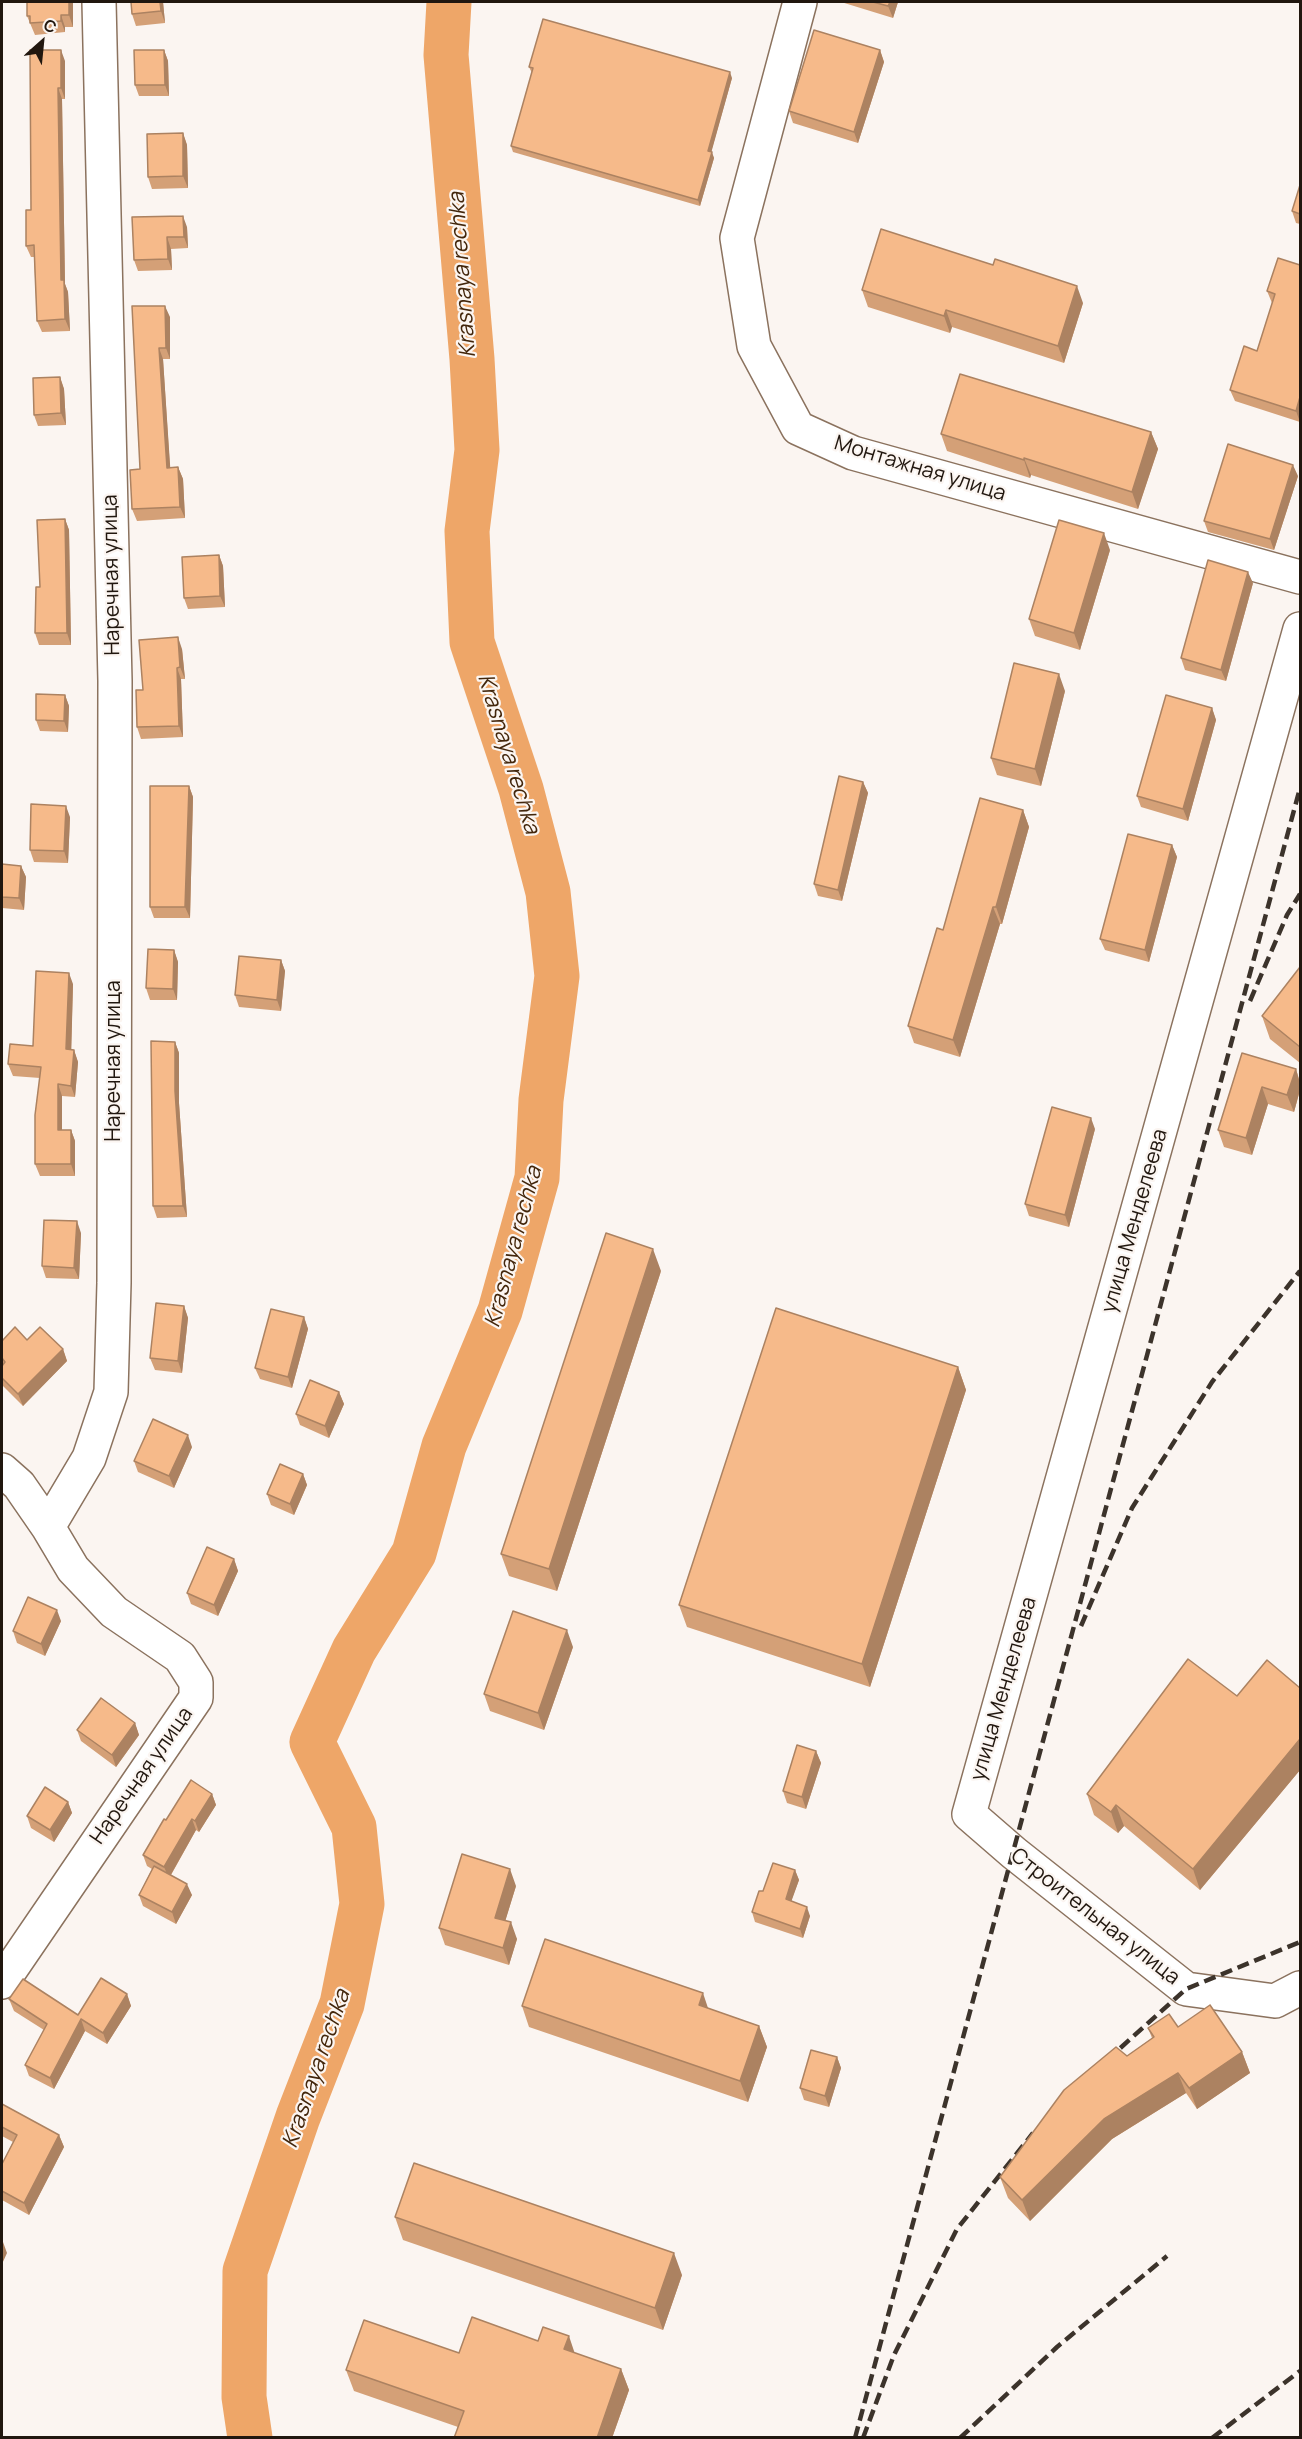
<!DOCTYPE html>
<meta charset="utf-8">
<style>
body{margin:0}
#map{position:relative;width:1302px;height:2439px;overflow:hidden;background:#fbf5f1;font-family:Manrope,sans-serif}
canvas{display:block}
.frame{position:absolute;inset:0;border:3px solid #21170f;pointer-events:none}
.north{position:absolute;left:12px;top:12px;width:60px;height:60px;-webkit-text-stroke:4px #fbf5f1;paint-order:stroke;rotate:27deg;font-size:16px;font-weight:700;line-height:24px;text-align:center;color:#21170f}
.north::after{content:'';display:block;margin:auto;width:21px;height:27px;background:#21170f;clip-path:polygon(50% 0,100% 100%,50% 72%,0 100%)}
</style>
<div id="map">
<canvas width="1302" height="2439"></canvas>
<div class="frame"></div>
<div class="north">С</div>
</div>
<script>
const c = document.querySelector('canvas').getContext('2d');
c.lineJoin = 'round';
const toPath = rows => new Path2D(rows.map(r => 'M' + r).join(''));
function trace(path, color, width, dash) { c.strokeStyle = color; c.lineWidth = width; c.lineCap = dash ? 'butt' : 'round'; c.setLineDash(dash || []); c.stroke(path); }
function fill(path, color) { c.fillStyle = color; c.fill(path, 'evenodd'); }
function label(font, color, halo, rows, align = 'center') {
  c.font = font + ' Manrope,sans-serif'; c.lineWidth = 4.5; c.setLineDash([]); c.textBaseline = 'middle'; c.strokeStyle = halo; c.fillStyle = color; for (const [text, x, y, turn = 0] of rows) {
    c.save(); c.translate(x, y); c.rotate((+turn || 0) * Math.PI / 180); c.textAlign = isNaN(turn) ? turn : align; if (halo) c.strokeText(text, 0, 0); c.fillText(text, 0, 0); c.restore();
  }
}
const river = toPath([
 [250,2438,244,2397,245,2271,298,2117,342,2004,362,1904,354,1827,312,1742,354,1650,414,1553,444,1446,500,1311,537,1178,541,1100,557,976,548,892,521,789,472,642,467,531,477,450,472,359,446,55,449,2]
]);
const minor = toPath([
 [800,2,737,238,754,346,798,428,853,453,1300,577],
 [1300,629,969,1814,1014,1853,1186,1989,1275,2001,1300,1988],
 [2,1470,19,1485,48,1527],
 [2,1982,196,1698,196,1682,180,1657,114,1612,73,1569,48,1527,89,1458,111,1392,114,1283,115,681,99,2]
]);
const rail = toPath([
 [1250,1001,1287,915,1300,894],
 [1081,1626,1132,1508,1212,1382,1300,1271],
 [1107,2060,1186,1989,1300,1942],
 [855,2438,1300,788],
 [863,2438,894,2355,957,2229,1033,2133],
 [960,2438,1057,2347,1167,2256],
 [1212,2438,1300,2371]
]);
const wall = toPath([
 [73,2,73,27,65,27,65,32,35,35,27,16],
 [131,2,163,2,165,23,136,26,132,14],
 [841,2,898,2,893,18],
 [30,50,65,61,65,99,62,99,65,284,68,292,70,331,42,332,37,321,34,257,31,257,26,246,31,210],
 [164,50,168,61,169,96,139,96,135,85],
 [880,50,884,62,858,143,793,123,789,111],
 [529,67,732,78,711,152,714,158,700,206,513,152,511,146,532,73],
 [183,133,187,145,188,188,152,189,148,177],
 [1300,185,1300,224,1296,223,1292,211],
 [132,217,187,227,188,248,171,249,172,270,138,271,134,260],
 [1278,258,1300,422,1235,401,1230,390,1257,351,1272,303,1267,291],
 [862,290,1083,303,1064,363,952,327,950,333,868,307],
 [132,306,170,317,170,359,163,359,170,468,178,467,183,479,185,518,137,521,132,509,140,469],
 [60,377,64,389,66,425,38,426,34,415],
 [1151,432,1158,449,1138,509,1031,475,1030,478,947,451,941,434],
 [1298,476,1274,550,1208,532,1204,521],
 [65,519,69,530,71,645,39,645,35,633,40,587],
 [1110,550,1080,650,1035,636,1029,619],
 [219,555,223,566,225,607,188,609,184,598],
 [1253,583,1226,681,1185,670,1181,658],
 [182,649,185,679,181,679,183,737,141,739,137,727,143,690],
 [1065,691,1041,786,997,775,991,758],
 [65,695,69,706,68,732,40,731,36,720],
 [1212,708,1216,720,1188,821,1141,807,1137,796],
 [863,782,868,793,842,901,818,896,814,884],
 [189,786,193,797,190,918,154,918,150,907],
 [1023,810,1029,827,1002,924,1000,924,960,1057,914,1043,908,1026],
 [70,817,68,863,34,862,30,850],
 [1172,845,1177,857,1149,962,1105,950,1100,939],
 [2,864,21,866,26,877,24,910,2,908],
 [174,950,178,962,177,1000,150,1000,146,988],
 [281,960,285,971,281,1011,239,1007,235,995],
 [1300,967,1300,1063,1270,1039,1262,1016],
 [73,984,71,1050,74,1050,78,1062,75,1097,62,1096,62,1130,71,1130,75,1141,75,1176,40,1176,35,1164,40,1078,13,1076,8,1064,33,1046],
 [175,1042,179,1053,179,1103,187,1217,157,1218,153,1206],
 [1242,1053,1296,1069,1300,1083,1300,1090,1294,1112,1268,1104,1252,1155,1224,1147,1218,1130],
 [1095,1129,1069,1227,1029,1216,1025,1204],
 [81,1233,79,1279,46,1278,42,1266],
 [661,1271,557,1591,509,1576,501,1554],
 [184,1306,188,1318,182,1373,155,1370,150,1358],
 [304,1317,308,1329,292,1388,260,1379,255,1368],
 [27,1340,63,1349,67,1361,23,1406,2,1385,2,1341],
 [958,1367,966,1390,870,1687,687,1627,679,1605],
 [339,1392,344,1404,329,1438,300,1425,296,1414],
 [192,1447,174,1488,138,1472,134,1461],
 [303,1474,307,1485,294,1515,271,1505,267,1494],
 [234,1559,238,1571,218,1616,191,1604,187,1593],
 [61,1621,45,1656,17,1643,13,1631],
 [573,1647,544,1730,490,1711,484,1694],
 [1300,1688,1300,1770,1200,1890,1124,1826,1118,1833,1094,1815,1087,1794,1237,1696],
 [135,1723,139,1735,116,1767,81,1741,77,1730],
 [816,1751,821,1763,806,1809,787,1803,783,1791],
 [212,1794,216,1805,199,1832,196,1830,171,1875,192,1895,176,1924,143,1906,139,1895,152,1869,147,1866,143,1855,166,1820],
 [68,1802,72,1813,54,1842,31,1828,27,1816],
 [795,1870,799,1880,791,1901,810,1916,803,1938,755,1922,752,1912,763,1891],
 [516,1886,505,1921,517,1939,509,1965,445,1945,439,1928],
 [127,1994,131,2006,107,2044,85,2031,54,2089,29,2076,25,2065,44,2030,14,2011,9,1999,78,2015],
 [522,2006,708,2008,759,2026,767,2047,748,2102,529,2027],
 [1178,2027,1242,2052,1250,2073,1197,2109,1186,2093,1112,2139,1030,2221,1008,2198,1000,2177,1127,2056,1152,2038,1148,2028],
 [837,2057,841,2068,829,2107,804,2100,800,2088],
 [2,2104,59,2135,64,2147,29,2215,2,2200,2,2164,13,2142,2,2136],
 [395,2217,682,2275,663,2330,403,2240],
 [538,2341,621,2369,629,2390,612,2438,454,2438,458,2427,354,2391,346,2370]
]);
const shadedWall = toPath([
 [69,2,73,2,73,27,69,15],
 [160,2,163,2,165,23,161,11],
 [890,2,898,2,893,18,888,6],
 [61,15,65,27,65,32,61,21],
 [61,50,65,61,65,99,61,88],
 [164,50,168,61,169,96,165,85],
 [880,50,884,62,858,143,854,132],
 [730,72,732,78,710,157,708,151],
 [58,88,62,99,65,284,68,292,70,331,65,319,61,280],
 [183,133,187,145,188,188,183,176],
 [712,152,714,158,700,206,698,200],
 [183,216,187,227,188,248,184,237],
 [167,237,171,249,172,270,168,259],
 [1077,286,1083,303,1064,363,1058,346],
 [165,306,170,317,170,359,166,348],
 [946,310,952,327,950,333,944,316],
 [159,348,163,359,171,479,167,468],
 [60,377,64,389,66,425,61,413],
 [1300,397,1300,422,1296,411],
 [1151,432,1158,449,1138,509,1132,492],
 [1024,458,1031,475,1030,478,1024,460],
 [1293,465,1298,476,1274,550,1270,539],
 [178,467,183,479,185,518,180,507],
 [65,519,69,530,71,645,67,633],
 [1104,533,1110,550,1080,650,1074,633],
 [219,555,223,566,225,607,220,596],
 [1248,572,1253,583,1226,681,1221,670],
 [178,637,182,649,185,679,180,667],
 [177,668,181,679,183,737,179,726],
 [1059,674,1065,691,1041,786,1035,769],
 [65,695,69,706,68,732,64,721],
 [1212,708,1216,720,1188,821,1183,809],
 [863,782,868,793,842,901,838,890],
 [189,786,193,797,190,918,185,907],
 [66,806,70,817,68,863,64,851],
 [1023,810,1029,827,1002,924,996,907],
 [1172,845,1177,857,1149,962,1145,950],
 [21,866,26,877,24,910,19,898],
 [993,907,1000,924,960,1057,953,1040],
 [174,950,178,962,177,1000,173,989],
 [281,960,285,971,281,1011,277,1000],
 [69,973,73,984,71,1061,66,1049],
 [175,1042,179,1053,179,1103,187,1217,183,1206,175,1091],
 [74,1050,78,1062,75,1097,71,1086],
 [1296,1069,1300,1083,1300,1090,1294,1112,1287,1095],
 [58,1084,62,1096,62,1141,58,1130],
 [1262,1087,1268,1104,1252,1155,1246,1138],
 [1091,1118,1095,1129,1069,1227,1065,1215],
 [71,1130,75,1141,75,1176,71,1164],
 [77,1221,81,1233,79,1279,74,1268],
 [653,1249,661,1271,557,1591,549,1569],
 [184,1306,188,1318,182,1373,178,1361],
 [304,1317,308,1329,292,1388,288,1377],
 [63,1349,67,1361,23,1406,18,1394],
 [958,1367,966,1390,870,1687,862,1664],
 [339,1392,344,1404,329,1438,325,1426],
 [188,1435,192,1447,174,1488,169,1476],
 [303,1474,307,1485,294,1515,290,1504],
 [234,1559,238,1571,218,1616,214,1605],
 [57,1610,61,1621,45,1656,41,1644],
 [567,1630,573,1647,544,1730,538,1713],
 [135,1723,139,1735,116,1767,112,1755],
 [1300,1739,1300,1770,1200,1890,1193,1869],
 [816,1751,821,1763,806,1809,802,1797],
 [212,1794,216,1805,199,1832,195,1821],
 [68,1802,72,1813,54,1842,50,1830],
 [1116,1805,1124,1826,1118,1833,1111,1812],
 [192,1819,196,1830,169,1878,164,1867],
 [510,1869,516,1886,501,1935,495,1918],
 [795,1870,799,1880,789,1908,786,1899],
 [187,1884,192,1895,176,1924,172,1912],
 [807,1907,810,1916,803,1938,800,1929],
 [511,1922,517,1939,509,1965,503,1948],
 [703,1993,710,2014,699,2005],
 [127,1994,131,2006,107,2044,103,2033],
 [81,2019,85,2031,54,2089,50,2078],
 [759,2026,767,2047,748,2102,740,2081],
 [1242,2052,1250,2073,1197,2109,1189,2088],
 [837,2057,841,2068,829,2107,825,2096],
 [1178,2073,1186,2093,1112,2139,1030,2221,1022,2200,1104,2119],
 [59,2135,64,2147,29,2215,24,2203],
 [3,2242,7,2253,2,2264,2,2245],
 [674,2253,682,2275,663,2330,655,2308],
 [569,2336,576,2357,564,2349],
 [621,2369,629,2390,612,2438,597,2438]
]);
const building = toPath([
 [27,2,69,2,69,15,61,15,61,21,30,23,30,16,27,16,27,2],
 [131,2,160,2,161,11,132,14,131,2],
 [873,2,890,2,888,6,873,2],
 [543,19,730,72,708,151,712,152,698,200,511,146,533,68,529,67,543,19],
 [814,30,880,50,854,132,789,111,814,30],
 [30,50,61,50,61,88,58,88,61,280,64,280,65,319,37,321,34,245,26,246,26,210,31,210,30,50],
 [134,50,164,50,165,85,135,85,134,50],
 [183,133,183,176,148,177,147,134,183,133],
 [1300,185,1300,214,1292,211,1300,185],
 [183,216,184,237,167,237,168,259,134,260,132,217,183,216],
 [881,229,993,265,995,259,1077,286,1058,346,946,310,944,316,862,290,881,229],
 [1278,258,1300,265,1300,397,1296,411,1230,390,1244,346,1257,351,1275,294,1267,291,1278,258],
 [132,306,165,306,166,348,159,348,167,468,178,467,180,507,132,509,130,470,140,469,132,306],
 [960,374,1151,432,1132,492,1024,458,1024,460,941,434,960,374],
 [60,377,61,413,34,415,33,378,60,377],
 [1228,444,1293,465,1270,539,1204,521,1228,444],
 [65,519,67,633,35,633,36,587,40,587,37,520,65,519],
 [1059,520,1104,533,1074,633,1029,619,1059,520],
 [219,555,220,596,184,598,182,557,219,555],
 [1208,560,1248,572,1221,670,1181,658,1208,560],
 [178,637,180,667,177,668,179,726,137,727,136,690,143,690,139,640,178,637],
 [1014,663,1059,674,1035,769,991,758,1014,663],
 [36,694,65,695,64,721,36,720,36,694],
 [1166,695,1212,708,1183,809,1137,796,1166,695],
 [839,776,863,782,838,890,814,884,839,776],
 [150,786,189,786,185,907,150,907,150,786],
 [980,798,1023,810,996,907,993,907,953,1040,908,1026,937,928,943,930,980,798],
 [31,804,66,806,64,851,30,850,31,804],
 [1128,834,1172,845,1145,950,1100,939,1128,834],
 [2,864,21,866,19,898,2,897,2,864],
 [148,949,174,950,173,989,146,988,148,949],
 [239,956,281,960,277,1000,235,995,239,956],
 [1300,967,1300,1047,1262,1016,1300,967],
 [36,971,69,973,66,1049,74,1050,71,1086,58,1084,58,1130,71,1130,71,1164,35,1164,35,1115,41,1067,8,1064,10,1044,33,1046,36,971],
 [151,1041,175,1042,175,1091,183,1206,153,1206,151,1041],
 [1242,1053,1296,1069,1287,1095,1262,1087,1246,1138,1218,1130,1242,1053],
 [1052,1107,1091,1118,1065,1215,1025,1204,1052,1107],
 [44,1220,77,1221,74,1268,42,1266,44,1220],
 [606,1233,653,1249,549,1569,501,1554,606,1233],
 [156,1303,184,1306,178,1361,150,1358,156,1303],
 [776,1308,958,1367,862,1664,679,1605,776,1308],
 [271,1309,304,1317,288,1377,255,1368,271,1309],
 [15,1327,27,1340,40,1327,63,1349,18,1394,2,1378,2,1366,5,1362,2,1358,2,1341,15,1327],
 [310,1380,339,1392,325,1426,296,1414,310,1380],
 [153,1419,188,1435,169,1476,134,1461,153,1419],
 [280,1464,303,1474,290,1504,267,1494,280,1464],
 [207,1547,234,1559,214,1605,187,1593,207,1547],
 [28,1597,57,1610,41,1644,13,1631,28,1597],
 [513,1611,567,1630,538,1713,484,1694,513,1611],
 [1188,1659,1237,1696,1267,1660,1300,1688,1300,1739,1193,1869,1116,1805,1111,1812,1087,1794,1188,1659],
 [101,1698,135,1723,112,1755,77,1730,101,1698],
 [797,1745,816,1751,802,1797,783,1791,797,1745],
 [191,1780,212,1794,195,1821,192,1819,164,1867,143,1855,164,1819,166,1820,191,1780],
 [45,1787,68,1802,50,1830,27,1816,45,1787],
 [462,1854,510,1869,495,1918,511,1922,503,1948,439,1928,462,1854],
 [773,1863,795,1870,786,1899,807,1907,800,1929,752,1912,759,1891,763,1891,773,1863],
 [154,1866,187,1884,172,1912,139,1895,154,1866],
 [545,1939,703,1993,699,2005,759,2026,740,2081,522,2006,545,1939],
 [101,1978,127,1994,103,2033,81,2019,50,2078,25,2065,47,2024,9,1999,23,1979,78,2015,101,1978],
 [1210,2005,1242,2052,1189,2088,1178,2073,1104,2119,1022,2200,1000,2177,1064,2090,1116,2047,1127,2056,1154,2037,1148,2028,1169,2014,1178,2027,1210,2005],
 [811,2050,837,2057,825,2096,800,2088,811,2050],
 [2,2104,59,2135,24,2203,2,2191,2,2164,17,2135,2,2127,2,2104],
 [414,2163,674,2253,655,2308,395,2217,414,2163],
 [472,2317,538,2341,543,2327,569,2336,564,2349,621,2369,597,2438,454,2438,464,2411,346,2370,364,2320,459,2353,472,2317]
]);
const streetNames = [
 ["Монтажная улица",920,469,17],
 ["Наречная улица",112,575,-91],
 ["Наречная улица",114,1061,-90],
 ["улица Менделеева",1135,1221,-74],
 ["улица Менделеева",1004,1689,-74],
 ["Наречная улица",142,1776,-55],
 ["Строительная улица",1095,1917,38]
];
const waterNames = [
 ["Krasnaya rechka",463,275,-94],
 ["Krasnaya rechka",508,754,73],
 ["Krasnaya rechka",514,1247,-75],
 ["Krasnaya rechka",317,2069,-71]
];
trace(river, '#eea668', 45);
trace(minor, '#8b725e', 36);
trace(minor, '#fff', 33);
trace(rail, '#3c332b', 4.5, [12, 6]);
fill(wall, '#d4a077');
fill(shadedWall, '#ac8261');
fill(building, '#f6ba8a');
trace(building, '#ac8261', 1.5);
label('21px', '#21170f', '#fbf5f1', streetNames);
label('italic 22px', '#43260b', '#fbf5f1', waterNames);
</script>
